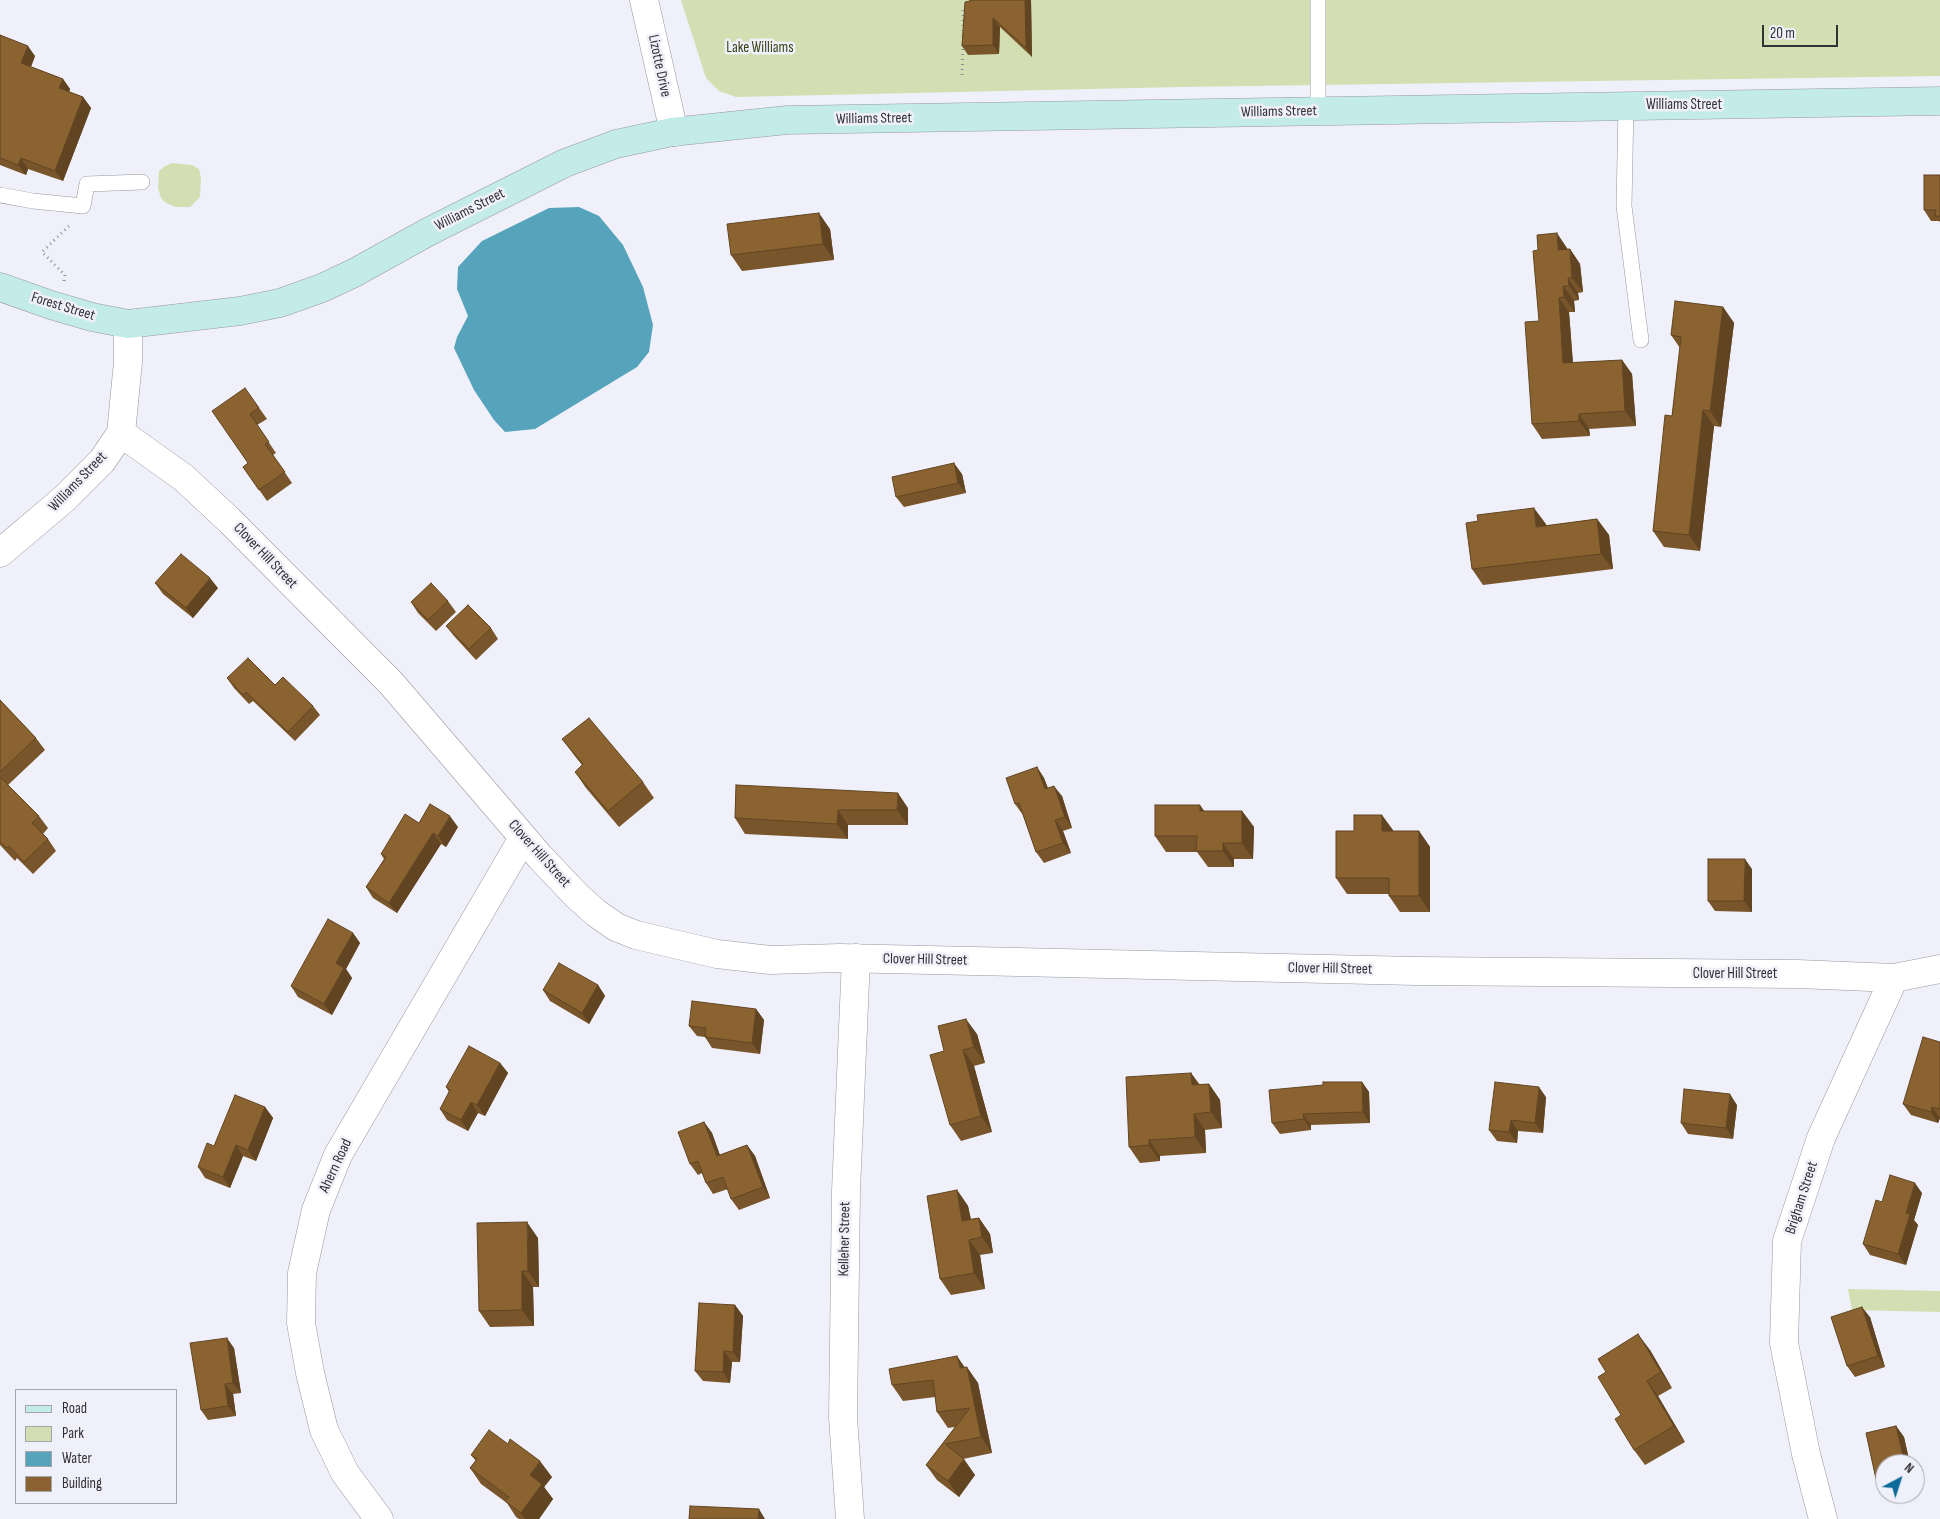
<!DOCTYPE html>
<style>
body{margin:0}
#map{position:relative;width:1940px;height:1519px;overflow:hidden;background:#f0f0fa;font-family:"Sofia Sans Condensed",sans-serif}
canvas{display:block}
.legend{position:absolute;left:15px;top:1389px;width:162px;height:115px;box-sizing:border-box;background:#f0f0fa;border:1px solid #a4a4ab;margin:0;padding:6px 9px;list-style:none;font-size:15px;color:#313134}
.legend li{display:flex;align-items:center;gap:10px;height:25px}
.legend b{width:25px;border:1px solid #a4a4ab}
.north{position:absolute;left:1875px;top:1454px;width:50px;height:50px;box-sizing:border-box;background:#f0f0fa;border:1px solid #a4a4ab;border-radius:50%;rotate:40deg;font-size:14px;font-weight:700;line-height:20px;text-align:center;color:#313134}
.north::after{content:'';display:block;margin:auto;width:18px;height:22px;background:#0d6a99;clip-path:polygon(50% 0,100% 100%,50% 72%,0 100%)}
.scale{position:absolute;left:1762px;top:25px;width:76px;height:22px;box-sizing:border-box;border:2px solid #313134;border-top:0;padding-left:6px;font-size:15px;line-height:18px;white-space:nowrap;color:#313134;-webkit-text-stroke:4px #f0f0fa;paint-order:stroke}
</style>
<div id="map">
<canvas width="1940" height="1519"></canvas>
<ul class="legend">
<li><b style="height:6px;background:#c3ece8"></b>Road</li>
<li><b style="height:14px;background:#d3dfb2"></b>Park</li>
<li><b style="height:14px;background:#55a4bb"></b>Water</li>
<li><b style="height:14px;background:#8b6331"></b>Building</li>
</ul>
<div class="north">N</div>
<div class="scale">20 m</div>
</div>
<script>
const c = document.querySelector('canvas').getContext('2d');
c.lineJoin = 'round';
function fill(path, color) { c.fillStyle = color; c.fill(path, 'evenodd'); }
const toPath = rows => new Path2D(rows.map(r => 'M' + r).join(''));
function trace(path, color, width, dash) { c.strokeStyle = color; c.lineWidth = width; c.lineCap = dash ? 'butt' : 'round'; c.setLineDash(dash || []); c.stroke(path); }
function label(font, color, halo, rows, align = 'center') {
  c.font = font + ' "Sofia Sans Condensed",sans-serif'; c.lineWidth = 5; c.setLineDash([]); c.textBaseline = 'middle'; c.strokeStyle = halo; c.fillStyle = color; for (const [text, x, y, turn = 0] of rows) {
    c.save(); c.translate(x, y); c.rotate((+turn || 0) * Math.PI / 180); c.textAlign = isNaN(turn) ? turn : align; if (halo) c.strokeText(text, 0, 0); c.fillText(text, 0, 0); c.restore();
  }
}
const green = toPath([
 [681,0,1940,0,1940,76,1180,87,736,97,719,91,706,78],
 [172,163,192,165,199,169,201,178,200,197,190,207,176,207,166,203,161,198,158,188,159,171,165,166],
 [1848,1289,1940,1291,1940,1312,1852,1310]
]);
const water = toPath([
 [579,207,599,216,623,245,643,287,653,325,649,352,637,367,535,429,505,432,494,420,474,390,454,348,457,337,468,316,457,289,458,267,482,241,549,208]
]);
const path = toPath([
 [963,36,963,9,971,0],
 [962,75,963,43],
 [64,281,65,275,42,252,70,225]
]);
const service = toPath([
 [1318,0,1318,111],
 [1626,105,1624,206,1641,340],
 [0,195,33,201,83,206,87,184,142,182]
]);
const minor = toPath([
 [644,0,674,132],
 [379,1519,345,1473,324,1430,310,1373,301,1323,302,1273,316,1210,338,1155,523,838],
 [850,1519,843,1417,846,1191,856,958]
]);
const tertiary = toPath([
 [121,433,184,478,229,520,391,683,540,857,577,896,596,913,616,927,636,935,717,954,770,960,840,958,1416,971,1798,974,1894,978,1940,969],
 [0,553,64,499,102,461,121,433,128,362,128,324],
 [1823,1519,1806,1454,1784,1343,1787,1241,1821,1138,1894,978]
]);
const secondary = toPath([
 [0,287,51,305,92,317,128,324,240,311,280,303,322,288,354,273,428,232,565,163,616,144,672,132,787,120,1940,101]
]);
const wall = toPath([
 [969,0,1031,0,1032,57,1000,27,999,54,968,55,962,46,970,1],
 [0,35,35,56,31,67,63,79,70,89,69,92,83,97,91,108,63,181,28,169,26,175,0,165],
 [1940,175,1940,222,1939,221,1931,221,1924,210],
 [830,229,834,260,742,271,731,255],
 [1567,248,1568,250,1570,249,1580,264,1583,292,1578,293,1579,300,1574,301,1575,312,1569,312,1573,363,1622,360,1632,374,1636,426,1589,429,1590,436,1542,439,1532,424,1539,321],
 [1723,307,1734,323,1721,427,1714,426,1700,551,1664,547,1653,531,1672,416,1680,348,1671,335],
 [245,388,267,419,257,425,276,453,273,455,292,483,267,501,243,467,248,463],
 [962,474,966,493,904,507,896,497],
 [1597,519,1609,535,1613,569,1483,585,1472,569,1546,524,1546,526],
 [155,583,218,588,193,618,163,594],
 [448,601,456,612,436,631,418,613,411,602],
 [446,626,491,628,498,639,476,660,454,636],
 [227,678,275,685,313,706,320,715,295,741,253,701,249,704,234,688],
 [0,700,36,738,45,750,8,785,39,816,48,828,43,834,48,839,56,851,33,874,17,858,15,861,0,845],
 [562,739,643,782,654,798,619,827,586,788,575,772,582,765,574,755],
 [1037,767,1044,778,1048,788,1062,796,1072,828,1063,831,1071,853,1044,863,1036,852,1023,815,1015,804],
 [736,785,908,808,908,825,848,825,848,839,745,834,735,818],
 [1204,811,1242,811,1254,827,1253,859,1234,859,1234,867,1208,867,1197,852,1166,852,1155,836],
 [419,823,458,827,446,847,441,844,397,913,373,898,366,887,384,859,381,854],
 [1393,831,1419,831,1430,847,1430,912,1400,912,1389,896,1389,894,1347,894,1336,878],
 [1752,869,1752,912,1715,911,1708,901],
 [353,933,360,943,346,969,352,978,332,1015,298,997,291,986],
 [598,985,605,996,589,1024,550,1001,543,990],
 [756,1009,764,1020,760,1054,712,1048,705,1037,697,1036,689,1026],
 [977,1034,985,1063,974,1066,992,1132,961,1141,950,1125,944,1051],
 [1940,1042,1940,1118,1938,1123,1911,1115,1903,1104],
 [500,1063,508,1073,485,1116,478,1113,468,1131,447,1120,440,1109,449,1092,446,1087],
 [1191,1073,1200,1085,1209,1084,1220,1100,1222,1128,1205,1130,1206,1153,1160,1156,1160,1161,1140,1163,1129,1147],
 [1362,1082,1369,1092,1370,1123,1311,1125,1311,1130,1280,1134,1272,1123],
 [1546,1097,1543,1133,1518,1131,1517,1143,1497,1141,1489,1130],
 [1737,1105,1733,1139,1688,1134,1681,1123],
 [265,1107,273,1118,256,1161,243,1156,230,1188,205,1178,198,1167,214,1146],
 [704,1122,712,1133,720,1155,747,1145,755,1156,770,1198,739,1210,731,1199,728,1189,713,1194,706,1183,702,1173,698,1175,690,1164],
 [957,1190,968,1206,971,1219,979,1218,990,1234,993,1253,980,1255,985,1289,951,1295,940,1279],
 [1922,1193,1914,1220,1918,1225,1906,1265,1870,1255,1863,1244,1882,1202],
 [538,1238,539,1287,533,1287,534,1326,490,1327,479,1311],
 [735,1305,743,1316,740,1362,732,1362,730,1383,703,1381,695,1371],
 [1870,1317,1885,1367,1855,1377,1847,1366],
 [234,1348,241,1393,233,1394,236,1416,208,1420,201,1410],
 [1650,1350,1672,1388,1658,1396,1685,1442,1645,1465,1634,1450],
 [965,1367,978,1383,992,1453,963,1459,975,1475,959,1497,937,1480,926,1465,955,1427,948,1428,937,1412,935,1397,903,1401,892,1385],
 [1896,1426,1904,1437,1910,1464,1885,1464,1885,1490,1884,1490,1876,1479,1866,1433],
 [471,1455,552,1477,544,1487,553,1499,539,1519,519,1519,516,1517,507,1503,481,1484,470,1468,476,1461]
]);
const shadedWall = toPath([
 [1025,0,1031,0,1032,57,1026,48],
 [993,18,1000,27,999,54,993,45],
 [28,46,35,56,28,74,21,63],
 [63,79,70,89,67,99,59,88],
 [83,97,91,108,63,181,55,171],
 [21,158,28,169,26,175,18,165],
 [819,213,830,229,834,260,823,244],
 [1557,233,1567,248,1569,265,1558,250],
 [1570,249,1580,264,1583,292,1572,278],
 [1568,278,1578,293,1579,300,1569,286],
 [1563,286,1574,301,1575,312,1564,297],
 [1559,298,1569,312,1574,378,1563,363],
 [1723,307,1734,323,1721,427,1710,411],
 [1622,360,1632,374,1636,426,1625,411],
 [1703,410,1714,426,1700,551,1689,535],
 [1579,414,1589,429,1590,436,1579,421],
 [954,463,962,474,966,493,958,483],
 [1534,508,1546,524,1547,543,1536,527],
 [1597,519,1609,535,1613,569,1601,554],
 [210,578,218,588,193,618,186,608],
 [1037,767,1044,778,1052,800,1045,789],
 [1054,786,1062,796,1072,828,1065,817],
 [898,793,908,808,908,825,897,810],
 [1200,805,1211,820,1200,811],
 [838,810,848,825,848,839,837,824],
 [1242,811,1254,827,1253,859,1242,843],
 [1382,815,1393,830,1394,847,1382,831],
 [450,816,458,827,446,847,438,836],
 [1055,820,1063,831,1071,853,1063,843],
 [1419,831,1430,847,1430,912,1419,896],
 [433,833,441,844,397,913,389,903],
 [1223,843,1234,859,1234,867,1223,851],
 [1745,859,1752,869,1752,912,1744,901],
 [353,933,360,943,346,969,352,978,332,1015,324,1004,336,963],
 [598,985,605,996,589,1024,582,1013],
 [756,1009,764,1020,760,1054,752,1043],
 [966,1019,977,1034,985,1063,974,1047],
 [963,1050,974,1066,992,1132,981,1116],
 [500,1063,508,1073,485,1116,477,1105],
 [1191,1073,1202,1089,1192,1085],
 [1362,1082,1369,1092,1370,1123,1363,1112],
 [1209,1084,1220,1100,1222,1128,1211,1112],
 [1539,1087,1546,1097,1543,1133,1535,1123],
 [1730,1094,1737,1105,1733,1139,1726,1128],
 [471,1102,478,1113,468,1131,461,1120],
 [265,1107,273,1118,256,1161,248,1150],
 [1932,1107,1940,1118,1938,1123,1931,1112],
 [1194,1114,1205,1130,1206,1153,1195,1137],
 [1303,1114,1311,1125,1311,1130,1304,1119],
 [1511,1120,1518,1131,1517,1143,1509,1132],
 [704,1122,712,1133,724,1167,717,1156],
 [1149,1140,1160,1156,1160,1161,1149,1145],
 [236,1145,243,1156,230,1188,223,1177],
 [747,1145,755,1156,770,1198,763,1187],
 [1915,1183,1922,1193,1914,1220,1918,1225,1906,1265,1898,1254,1906,1213],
 [957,1190,968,1206,974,1237,962,1221],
 [979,1218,990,1234,993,1253,982,1237],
 [527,1222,538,1238,539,1287,528,1271],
 [969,1240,980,1255,985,1289,974,1273],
 [522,1271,533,1287,534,1326,522,1310],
 [735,1305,743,1316,740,1362,733,1352],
 [1862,1307,1870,1317,1885,1367,1878,1356],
 [1638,1334,1650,1350,1672,1388,1661,1372],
 [227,1338,234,1348,241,1393,233,1383],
 [724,1351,732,1362,730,1383,723,1372],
 [957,1356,968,1372,967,1367,978,1383,992,1453,981,1437,960,1368],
 [1647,1381,1658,1396,1685,1442,1674,1426],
 [225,1384,233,1394,236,1416,228,1406],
 [1896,1426,1904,1437,1910,1464,1905,1464],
 [964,1459,975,1475,959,1497,948,1481],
 [540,1461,552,1477,544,1487,553,1499,539,1519,525,1519,521,1513,530,1475],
 [759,1509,765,1519,758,1519]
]);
const building = toPath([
 [970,0,1025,0,1026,48,993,18,993,45,962,46,965,2,970,1,970,0],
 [0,35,28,46,21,63,63,79,59,88,83,97,55,171,21,158,18,165,0,158,0,35],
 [1924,175,1940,175,1940,216,1935,216,1936,210,1924,210,1924,175],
 [819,213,823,244,731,255,727,224,819,213],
 [1557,233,1558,250,1570,249,1572,278,1568,278,1569,286,1563,286,1564,297,1559,298,1563,363,1622,360,1625,411,1579,414,1579,421,1532,424,1525,322,1539,321,1533,251,1538,250,1537,235,1557,233],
 [1675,301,1723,307,1710,411,1703,410,1689,535,1653,531,1665,415,1672,416,1681,337,1671,335,1675,301],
 [245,388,259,408,250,414,269,442,265,444,285,472,259,490,243,467,248,463,212,411,245,388],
 [954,463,958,483,896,497,892,477,954,463],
 [1534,508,1536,527,1597,519,1601,554,1472,569,1466,523,1478,521,1477,515,1534,508],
 [181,554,210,578,186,608,155,583,181,554],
 [431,583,448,601,428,620,411,602,431,583],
 [468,605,491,628,469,649,446,626,468,605],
 [248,658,275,685,283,677,313,706,288,732,246,692,243,695,227,678,248,658],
 [0,700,36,738,0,772,0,700],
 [589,718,643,782,608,811,575,772,583,764,562,739,589,718],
 [1037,767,1045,789,1054,786,1065,817,1055,820,1063,843,1036,852,1019,803,1015,804,1006,778,1037,767],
 [0,777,39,816,32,823,48,839,24,862,9,846,7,848,0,842,0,777],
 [736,785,898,793,897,810,838,810,837,824,735,818,736,785],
 [430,804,450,816,438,836,433,833,389,903,366,887,386,857,381,854,405,814,419,823,430,804],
 [1155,805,1200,805,1200,811,1242,811,1242,843,1223,843,1223,851,1196,851,1197,836,1155,836,1155,805],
 [1354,815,1382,815,1382,831,1419,831,1419,896,1389,896,1389,878,1336,878,1336,831,1354,831,1354,815],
 [1708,859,1745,859,1744,901,1708,901,1708,859],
 [328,919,353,933,336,963,344,968,324,1004,291,986,328,919],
 [559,963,598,985,582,1013,543,990,559,963],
 [692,1001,756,1009,752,1043,705,1037,706,1028,689,1026,692,1001],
 [966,1019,974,1047,963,1050,981,1116,950,1125,930,1055,944,1051,938,1026,966,1019],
 [1923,1037,1940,1042,1940,1109,1932,1107,1931,1112,1903,1104,1923,1037],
 [469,1046,500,1063,477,1105,471,1102,461,1120,440,1109,450,1090,446,1087,469,1046],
 [1191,1073,1192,1085,1209,1084,1211,1112,1194,1114,1195,1137,1149,1140,1149,1145,1129,1147,1126,1077,1191,1073],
 [1323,1082,1362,1082,1363,1112,1303,1114,1304,1119,1272,1123,1269,1090,1323,1085,1323,1082],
 [1495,1082,1539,1087,1535,1123,1511,1120,1509,1132,1489,1130,1495,1082],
 [1684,1089,1730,1094,1726,1128,1681,1123,1684,1089],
 [235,1095,265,1107,248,1150,236,1145,223,1177,198,1167,207,1143,214,1146,235,1095],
 [704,1122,717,1156,747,1145,763,1187,731,1199,723,1177,706,1183,698,1161,690,1164,678,1132,704,1122],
 [1890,1175,1915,1183,1906,1213,1910,1214,1898,1254,1863,1244,1876,1200,1882,1202,1890,1175],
 [957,1190,962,1221,979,1218,982,1237,969,1240,974,1273,940,1279,927,1196,957,1190],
 [527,1222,528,1271,522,1271,522,1310,479,1311,477,1223,527,1222],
 [699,1303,735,1305,733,1352,724,1351,723,1372,695,1371,699,1303],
 [1862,1307,1878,1356,1847,1366,1831,1317,1862,1307],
 [1638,1334,1661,1372,1647,1381,1674,1426,1634,1450,1615,1419,1621,1415,1598,1377,1606,1372,1598,1359,1638,1334],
 [227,1338,233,1383,225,1384,228,1406,201,1410,190,1343,227,1338],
 [957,1356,960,1368,967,1367,981,1437,945,1444,964,1459,948,1481,926,1465,970,1408,937,1412,933,1380,892,1385,889,1369,957,1356],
 [1896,1426,1905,1464,1885,1464,1885,1477,1876,1479,1866,1433,1896,1426],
 [489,1430,508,1444,510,1439,540,1461,530,1475,542,1484,521,1513,505,1501,509,1497,470,1468,477,1459,471,1455,489,1430],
 [690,1506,759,1509,758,1519,689,1519,690,1506]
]);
const parkNames = [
 ["Lake Williams",760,48]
];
const streetNames = [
 ["Lizotte Drive",659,66,78],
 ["Williams Street",1684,105],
 ["Williams Street",1279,112,-1],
 ["Williams Street",874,119,-1],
 ["Williams Street",470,210,-27],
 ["Forest Street",63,307,17],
 ["Williams Street",78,482,-46],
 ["Clover Hill Street",265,556,46],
 ["Clover Hill Street",539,854,48],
 ["Clover Hill Street",925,960,1],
 ["Clover Hill Street",1330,969,1],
 ["Clover Hill Street",1735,974],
 ["Ahern Road",336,1166,-65],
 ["Brigham Street",1802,1198,-72],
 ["Kelleher Street",845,1239,-89]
];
fill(green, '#d3dfb2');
fill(water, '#55a4bb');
trace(service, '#9797a0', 16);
trace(minor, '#9797a0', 29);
trace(tertiary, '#9797a0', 29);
trace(secondary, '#9797a0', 29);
trace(path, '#8f8f95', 3, [1, 4]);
trace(service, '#fff', 15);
trace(minor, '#fff', 28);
trace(tertiary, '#fff', 28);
trace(secondary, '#c3ece8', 28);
fill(wall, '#78552a');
fill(shadedWall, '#614522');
fill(building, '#8b6331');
trace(building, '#614522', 1);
label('15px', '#394113', '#f0f0fa', parkNames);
label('15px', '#313134', '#f0f0fa', streetNames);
</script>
